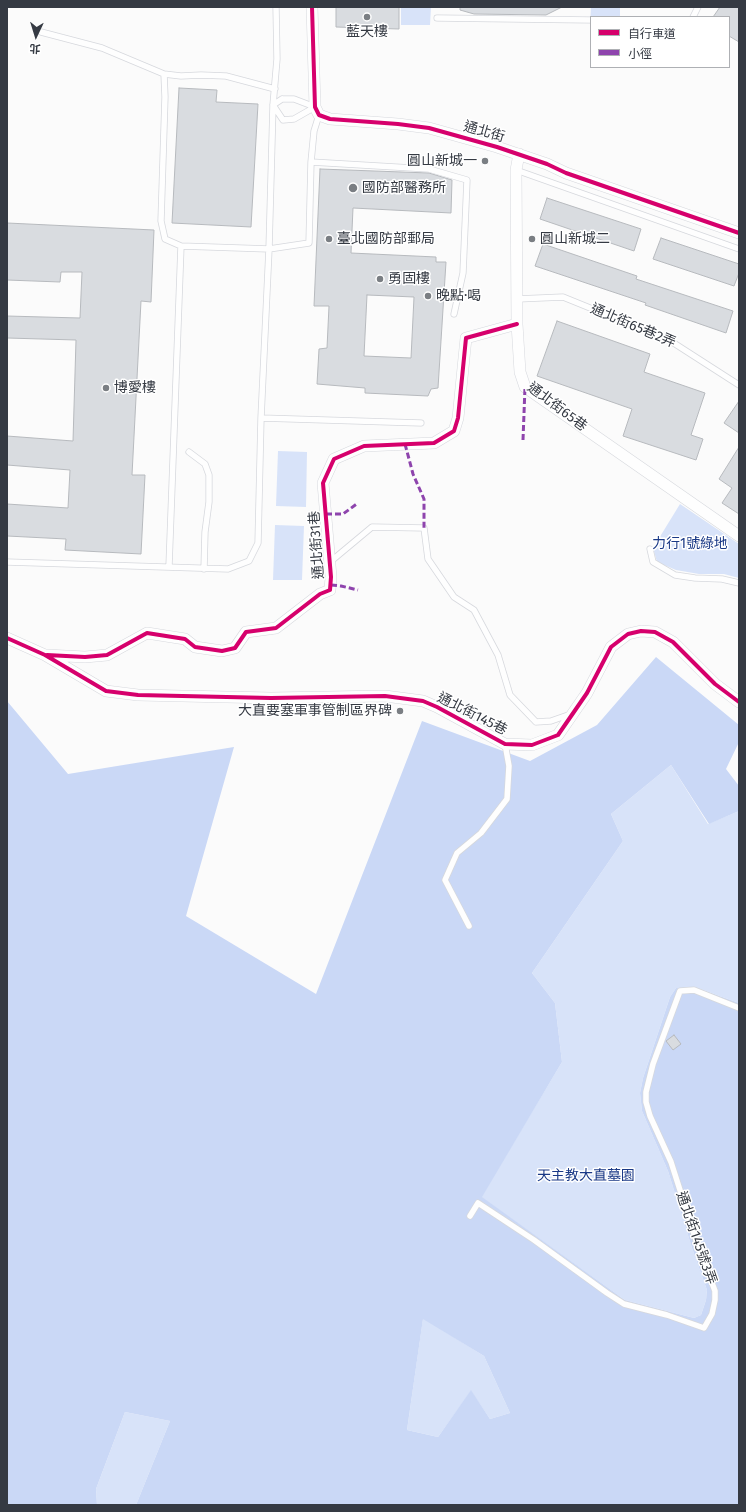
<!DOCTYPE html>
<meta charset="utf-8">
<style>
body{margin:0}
#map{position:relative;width:746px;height:1512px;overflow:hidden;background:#fbfbfb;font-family:"Fira Sans","Noto Sans TC",sans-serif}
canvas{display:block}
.frame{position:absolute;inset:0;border:8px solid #353a43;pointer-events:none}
.legend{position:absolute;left:590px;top:16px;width:140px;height:52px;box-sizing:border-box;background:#fff;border:1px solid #aeb0b4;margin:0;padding:5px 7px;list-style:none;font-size:12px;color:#353a43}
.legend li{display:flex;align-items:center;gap:8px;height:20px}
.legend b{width:20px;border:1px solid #aeb0b4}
.north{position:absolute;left:16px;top:16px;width:40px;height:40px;-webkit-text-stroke:3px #fff;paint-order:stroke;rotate:184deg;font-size:11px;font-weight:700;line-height:16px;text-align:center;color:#353a43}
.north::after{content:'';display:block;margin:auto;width:14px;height:18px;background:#353a43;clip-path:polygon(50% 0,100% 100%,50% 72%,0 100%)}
</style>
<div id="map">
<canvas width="746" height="1512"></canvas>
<div class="frame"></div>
<ul class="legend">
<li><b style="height:5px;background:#d6006c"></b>自行車道</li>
<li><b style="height:5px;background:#8e44ad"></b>小徑</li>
</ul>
<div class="north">北</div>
</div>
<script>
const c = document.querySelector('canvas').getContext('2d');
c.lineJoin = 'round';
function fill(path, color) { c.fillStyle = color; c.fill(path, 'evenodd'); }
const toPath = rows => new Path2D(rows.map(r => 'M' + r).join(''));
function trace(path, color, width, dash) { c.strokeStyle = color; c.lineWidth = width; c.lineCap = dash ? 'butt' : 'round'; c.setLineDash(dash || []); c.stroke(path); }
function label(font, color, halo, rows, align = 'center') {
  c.font = font + ' "Fira Sans","Noto Sans TC",sans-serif'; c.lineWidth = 3; c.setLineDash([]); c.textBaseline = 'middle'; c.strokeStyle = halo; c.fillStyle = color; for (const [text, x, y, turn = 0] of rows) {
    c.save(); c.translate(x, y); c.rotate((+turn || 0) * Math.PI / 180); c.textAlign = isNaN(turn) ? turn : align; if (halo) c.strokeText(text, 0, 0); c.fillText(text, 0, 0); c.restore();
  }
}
const green = toPath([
 [401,7,431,7,430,25,401,25],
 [591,7,620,7,620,17,591,17,590,26],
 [278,451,307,452,306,507,276,506],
 [680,504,739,544,739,578,724,574,699,574,676,570,657,562,653,548],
 [275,525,304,526,302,580,273,580],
 [671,765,708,824,739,811,739,1003,703,990,676,988,670,997,643,1078,640,1093,642,1111,668,1171,692,1248,707,1290,706,1300,701,1315,694,1318,625,1300,481,1197,562,1062,555,1003,532,973,623,841,611,814],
 [423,1318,484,1356,510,1413,490,1419,471,1391,438,1437,407,1430],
 [125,1412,170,1421,136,1505,97,1505,96,1489]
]);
const forest = toPath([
 [656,657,739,725,739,742,726,769,739,786,739,811,709,824,671,765,611,814,623,841,532,973,555,1003,562,1062,482,1197,625,1300,694,1318,701,1315,706,1300,707,1290,692,1248,668,1171,642,1111,640,1093,643,1078,670,997,676,988,703,990,739,1003,739,1505,136,1505,170,1421,125,1412,96,1489,97,1505,7,1505,7,701,68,774,234,747,186,916,316,994,422,721,530,761,597,725],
 [423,1319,484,1356,510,1413,490,1419,471,1390,438,1437,407,1430]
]);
const building = toPath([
 [336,7,399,7,399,29,336,27,336,7],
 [460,7,562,7,546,15,474,14,460,10,460,7],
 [720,7,739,7,739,42,729,36,729,17,713,17,720,7],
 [179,88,217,90,216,102,258,104,251,227,172,223,179,88],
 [320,169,429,173,452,180,451,213,353,208,351,253,436,257,436,262,446,262,438,388,431,389,428,396,365,393,365,388,317,384,319,349,327,348,329,306,314,306,320,169],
 [367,295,414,297,411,358,364,356,367,295],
 [547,198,641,229,634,251,540,219,547,198],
 [7,223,154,230,151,302,141,301,132,475,145,475,141,554,65,550,66,539,7,536,7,504,68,508,70,470,7,465,7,436,73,441,76,340,7,338,7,316,80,318,82,272,61,272,60,282,7,280,7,223],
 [661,238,739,264,739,273,734,286,653,259,661,238],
 [543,244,637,276,636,279,733,311,726,333,645,305,646,303,535,266,543,244],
 [557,321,650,354,644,372,705,393,691,435,703,439,696,460,623,436,632,409,537,376,557,321],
 [739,401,739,433,724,423,739,401],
 [739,447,739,514,722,503,732,488,719,479,739,447],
 [674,1035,681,1044,673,1050,666,1041,674,1035]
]);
const service = toPath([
 [693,17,698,7],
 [437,18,591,20],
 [41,32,102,48,164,74,165,97,161,221,165,239,181,246,269,249,273,105,277,59,276,7],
 [164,74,181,76,201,75,226,76,275,89],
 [282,99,294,99,315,107,294,119,283,120,273,105,282,99],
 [319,115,314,131,311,162,429,169,467,180,463,273,454,314],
 [516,170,739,249],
 [517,299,563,297,669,340,739,385],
 [261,418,421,423],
 [189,452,205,464,209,475,209,502,205,532,204,569],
 [650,549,653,562,675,575,695,578,722,579,739,583],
 [7,562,228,569,249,561,258,543,261,418,269,249,309,243,311,162],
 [330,562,372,527,424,528,428,559,454,597,474,610,498,655,510,695,536,722,551,721,571,714],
 [169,566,181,246],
 [469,926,445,880,457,853,481,833,507,799,509,766,505,744],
 [470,1216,478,1203,534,1240,607,1293,624,1304,667,1315,704,1328,712,1314,715,1300,715,1291,695,1237,671,1162,650,1116,646,1102,646,1092,653,1064,680,991,694,990,739,1008]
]);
const minor = toPath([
 [312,7,315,107,319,115,330,119,398,124,429,128,497,147,547,164,566,173,739,233],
 [519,154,516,170,517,324,520,372,525,387,739,536],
 [7,638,45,655,106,691,138,695,271,698,385,696,423,701,437,707,505,744,532,745,558,735,587,693,611,647,628,634,641,631,655,632,673,642,715,684,739,702],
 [47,655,85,657,107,655,147,633,185,639,195,647,222,651,235,648,246,632,276,628,320,594,330,590,331,577,323,483,334,459,364,446,434,443,454,431,458,418,466,338,517,324]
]);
const quiet = toPath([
 [523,440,525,387],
 [405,444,413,474,424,499,424,528],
 [326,514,343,514,358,503],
 [331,585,341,586,358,590]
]);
const cycleway = toPath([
 [312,7,315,107,319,115,330,119,398,124,429,128,497,147,547,164,566,173,739,233],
 [7,638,45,655,106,691,138,695,271,698,385,696,423,701,437,707,505,744,532,745,558,735,587,693,611,647,628,634,641,631,655,632,673,642,715,684,739,702],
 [47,655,85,657,107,655,147,633,185,639,195,647,222,651,235,648,246,632,276,628,320,594,330,590,331,577,323,483,334,459,364,446,434,443,454,431,458,418,466,338,517,324]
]);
const markers = [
 [367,17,4,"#7a7e83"],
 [485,161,4,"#7a7e83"],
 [353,188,5,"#7a7e83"],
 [329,239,4,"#7a7e83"],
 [532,239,4,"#7a7e83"],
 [380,279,4,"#7a7e83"],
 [428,296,4,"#7a7e83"],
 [106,388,4,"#7a7e83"],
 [400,711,4,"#7a7e83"]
];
const poiNames = [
 ["藍天樓",367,32,"center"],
 ["圓山新城一",477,161,"right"],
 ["國防部醫務所",362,188],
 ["臺北國防部郵局",337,239],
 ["圓山新城二",540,239],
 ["勇固樓",388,279],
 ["晚點·喝",436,296],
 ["博愛樓",114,388],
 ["大直要塞軍事管制區界碑",392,711,"right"]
];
const streetNames = [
 ["通北街",484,132,16],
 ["通北街65巷2弄",633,326,23],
 ["通北街65巷",557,407,37],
 ["通北街31巷",317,545,-94],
 ["通北街145巷",472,714,27],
 ["通北街145號3弄",696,1238,71]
];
const parkNames = [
 ["力行1號綠地",690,544],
 ["天主教大直墓園",586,1176]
];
fill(green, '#d8e3f9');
fill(forest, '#cad8f6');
fill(building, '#d9dce0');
trace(building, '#b7babe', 1);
trace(service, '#d6d8dd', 7);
trace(minor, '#d6d8dd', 12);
trace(service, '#fefefe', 5.5);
trace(minor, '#fefefe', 11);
trace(quiet, '#8e44ad', 3, [6, 3]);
trace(cycleway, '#d6006c', 4);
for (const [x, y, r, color] of markers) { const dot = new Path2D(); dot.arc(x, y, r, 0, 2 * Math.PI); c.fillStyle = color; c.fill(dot); trace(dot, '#fff', 1.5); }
label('14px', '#353a43', '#fff', poiNames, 'left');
label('14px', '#353a43', '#fff', streetNames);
label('14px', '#1a3986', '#fff', parkNames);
</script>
